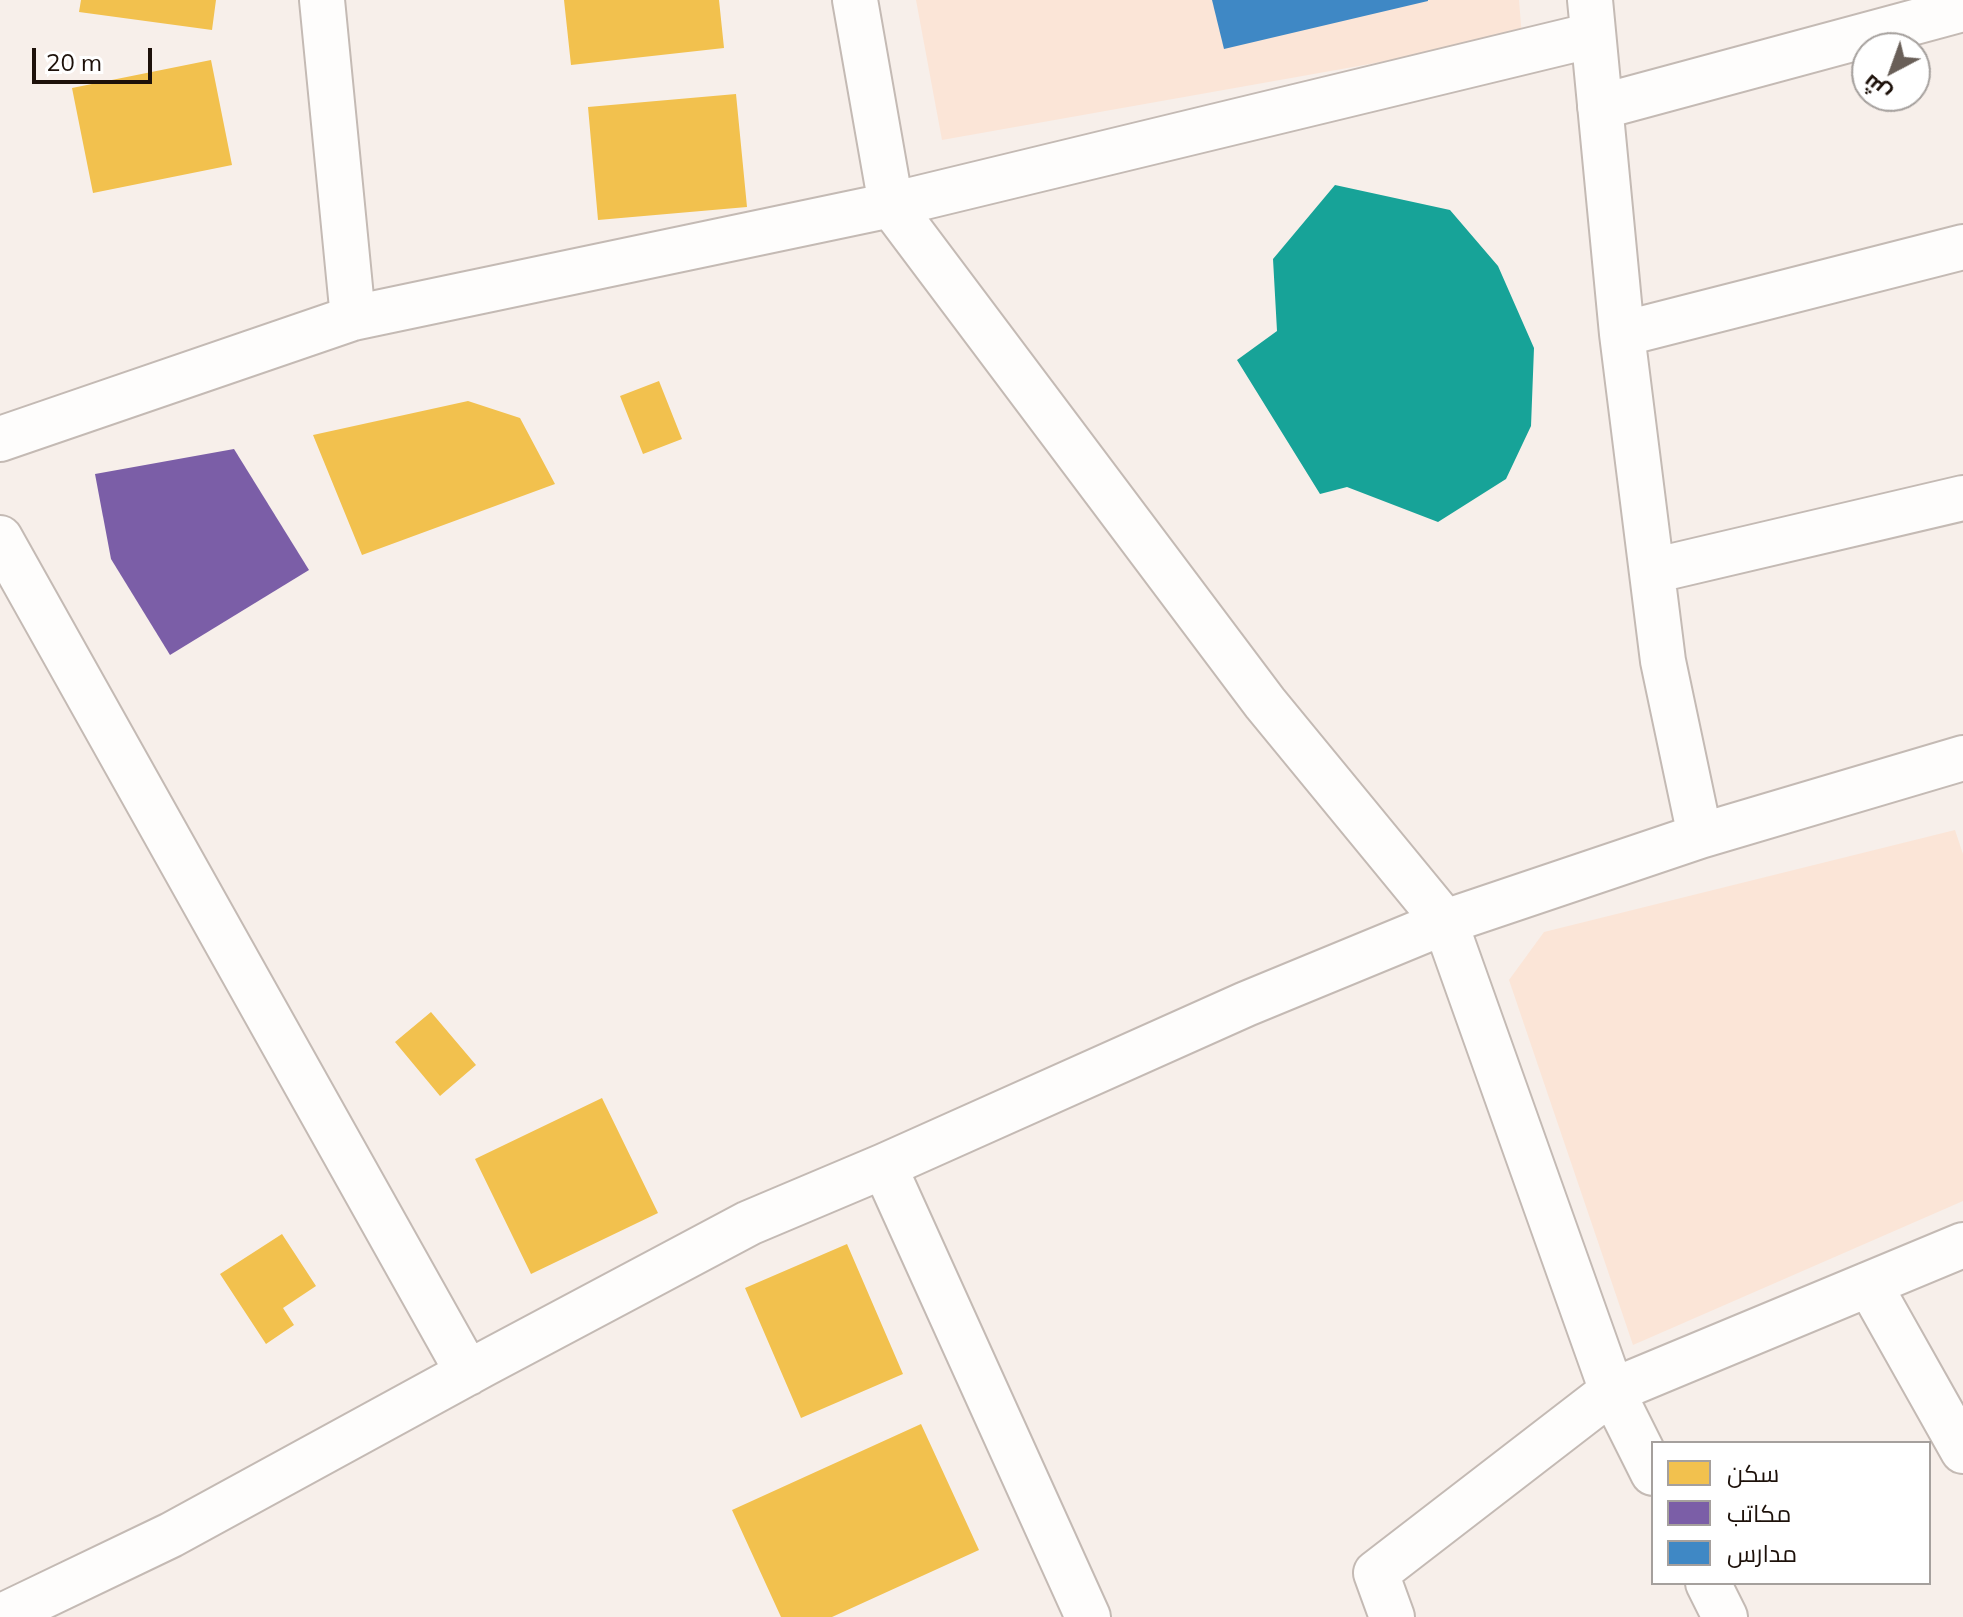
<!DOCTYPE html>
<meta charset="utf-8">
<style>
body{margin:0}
#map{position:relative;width:1963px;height:1617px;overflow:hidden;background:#f7efea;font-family:Mulish,Cairo,sans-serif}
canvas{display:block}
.legend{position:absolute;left:1651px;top:1441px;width:280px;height:144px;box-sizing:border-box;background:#fff;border:2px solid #a5a09d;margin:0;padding:10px 14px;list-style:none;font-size:24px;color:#1d110a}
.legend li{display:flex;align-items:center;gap:16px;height:40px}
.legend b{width:40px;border:2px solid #a5a09d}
.north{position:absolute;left:1851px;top:32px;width:80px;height:80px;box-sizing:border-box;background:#fff;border:2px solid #a5a09d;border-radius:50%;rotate:221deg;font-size:22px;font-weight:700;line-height:32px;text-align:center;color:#1d110a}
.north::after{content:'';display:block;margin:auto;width:28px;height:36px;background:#695f58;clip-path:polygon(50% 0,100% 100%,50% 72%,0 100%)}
.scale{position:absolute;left:32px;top:48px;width:120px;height:36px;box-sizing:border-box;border:4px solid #1d110a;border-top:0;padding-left:10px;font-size:24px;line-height:28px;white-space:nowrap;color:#1d110a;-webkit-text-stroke:6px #fff;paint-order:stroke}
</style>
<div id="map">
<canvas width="1963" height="1617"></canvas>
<ul class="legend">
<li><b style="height:22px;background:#f2c14e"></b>سكن</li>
<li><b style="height:22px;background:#7b5ea7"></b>مكاتب</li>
<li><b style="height:22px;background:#3f88c5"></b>مدارس</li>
</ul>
<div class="north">ش</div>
<div class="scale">20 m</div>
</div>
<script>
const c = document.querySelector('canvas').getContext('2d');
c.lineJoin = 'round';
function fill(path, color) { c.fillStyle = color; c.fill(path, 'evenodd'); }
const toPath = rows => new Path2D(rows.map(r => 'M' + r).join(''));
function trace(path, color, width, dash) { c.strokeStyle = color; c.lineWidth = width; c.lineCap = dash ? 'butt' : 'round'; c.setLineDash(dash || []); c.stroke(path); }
const built = toPath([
 [916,0,1519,0,1522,37,942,140],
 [1955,830,1963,854,1963,1201,1633,1345,1509,980,1544,932]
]);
const homes = toPath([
 [81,0,216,0,212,30,79,12],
 [564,0,719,0,724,48,571,65],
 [211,60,232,165,93,193,72,88],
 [736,94,747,207,598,220,588,107],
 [659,381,682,439,643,454,620,396],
 [468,401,520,418,555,484,362,555,313,435],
 [431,1012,476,1065,440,1096,395,1042],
 [602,1098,658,1213,531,1274,475,1159],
 [282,1234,316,1286,283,1308,294,1325,266,1344,220,1274],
 [847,1244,903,1374,801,1418,745,1288],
 [921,1424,979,1550,832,1617,781,1617,732,1510]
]);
const offices = toPath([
 [234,449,309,570,170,655,111,559,95,474]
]);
const schools = toPath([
 [1212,0,1428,0,1428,1,1224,49]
]);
const public = toPath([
 [1335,185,1450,210,1498,266,1534,348,1531,426,1506,479,1438,522,1347,487,1320,494,1237,360,1277,331,1273,259]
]);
const street = toPath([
 [322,0,353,318],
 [855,0,891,205,1265,703,1445,922,1612,1391,1653,1473],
 [1590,0,1622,334,1663,661,1700,836],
 [1600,107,1963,9],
 [1622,334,1963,247],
 [0,439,353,318,891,205,1593,35],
 [0,538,468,1373],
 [1652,571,1963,498],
 [884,1166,1088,1617],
 [1869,1284,1963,1451],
 [1708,1583,1725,1617],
 [0,1617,171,1535,484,1364,749,1223,884,1166,1246,1004,1445,922,1700,836,1963,758],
 [1392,1617,1376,1573,1612,1391,1963,1245]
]);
fill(built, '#fbe5d7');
fill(homes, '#f2c14e');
fill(offices, '#7b5ea7');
fill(schools, '#3f88c5');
fill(public, '#17a398');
trace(street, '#c4bab4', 48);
trace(street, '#fefdfc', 44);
</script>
